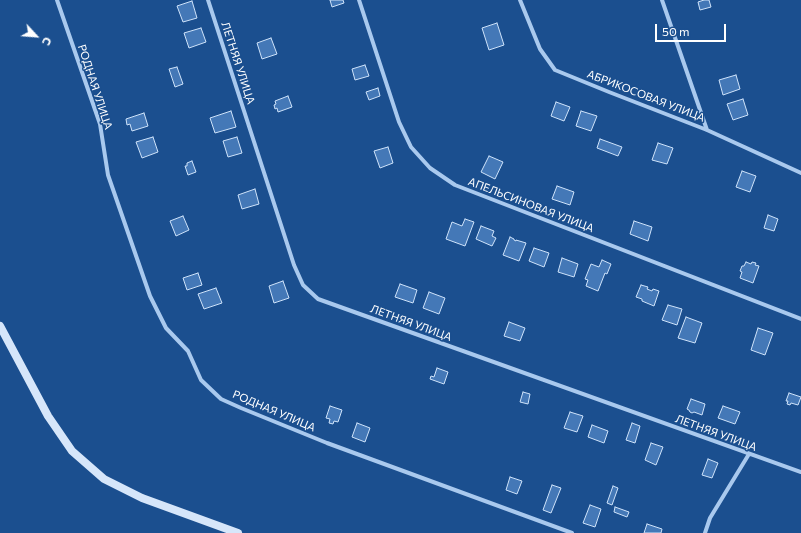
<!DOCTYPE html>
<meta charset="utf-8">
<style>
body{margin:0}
#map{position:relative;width:801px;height:533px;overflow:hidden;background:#1b4f8f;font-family:Commissioner,sans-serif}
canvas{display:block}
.north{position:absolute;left:16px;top:16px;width:40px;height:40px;-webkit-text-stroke:3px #1b4f8f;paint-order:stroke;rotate:116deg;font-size:11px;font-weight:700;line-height:16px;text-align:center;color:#fff}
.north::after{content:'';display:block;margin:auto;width:14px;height:18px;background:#fff;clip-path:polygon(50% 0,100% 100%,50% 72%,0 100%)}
.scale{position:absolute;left:655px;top:24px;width:71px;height:18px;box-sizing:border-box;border:2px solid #fff;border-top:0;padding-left:5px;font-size:12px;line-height:14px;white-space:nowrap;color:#fff;-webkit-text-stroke:3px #1b4f8f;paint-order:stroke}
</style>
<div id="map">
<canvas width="801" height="533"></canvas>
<div class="north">С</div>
<div class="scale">50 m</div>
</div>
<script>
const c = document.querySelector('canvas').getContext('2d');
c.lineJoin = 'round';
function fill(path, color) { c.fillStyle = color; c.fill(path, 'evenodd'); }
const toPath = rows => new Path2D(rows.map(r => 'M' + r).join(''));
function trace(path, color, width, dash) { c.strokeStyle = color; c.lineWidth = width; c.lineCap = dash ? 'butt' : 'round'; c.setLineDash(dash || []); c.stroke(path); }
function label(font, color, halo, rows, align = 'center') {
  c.font = font + ' Commissioner,sans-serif'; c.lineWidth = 3; c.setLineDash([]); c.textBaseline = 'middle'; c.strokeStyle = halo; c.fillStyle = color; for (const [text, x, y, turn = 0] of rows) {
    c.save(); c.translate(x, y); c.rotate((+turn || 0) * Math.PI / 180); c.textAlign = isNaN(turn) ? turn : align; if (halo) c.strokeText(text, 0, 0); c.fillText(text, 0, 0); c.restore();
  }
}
const building = toPath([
 [330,0,343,0,344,3,332,7,330,0],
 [704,0,709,0,711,7,700,10,698,2,704,0],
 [192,1,197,18,183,22,177,6,192,1],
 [497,23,504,45,489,50,482,28,497,23],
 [201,28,206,42,189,48,184,33,201,28],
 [271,38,277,54,262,59,257,43,271,38],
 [365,65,369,76,355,80,352,69,365,65],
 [177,67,183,84,175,87,169,69,177,67],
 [736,75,740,89,723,95,719,80,736,75],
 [378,88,380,96,369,100,366,92,378,88],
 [288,96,292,107,278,112,277,108,275,109,274,105,276,104,275,101,288,96],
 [743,99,748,115,733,120,727,104,743,99],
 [556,102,570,107,564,121,551,116,556,102],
 [231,111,236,127,215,133,210,118,231,111],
 [581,111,597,116,591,131,576,126,581,111],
 [144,113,148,126,132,131,130,124,127,125,126,119,144,113],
 [153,137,158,152,142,158,136,142,153,137],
 [237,137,242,153,228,157,223,141,237,137],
 [600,139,622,147,618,156,597,148,600,139],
 [658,143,673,148,667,164,652,160,658,143],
 [388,147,393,163,380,168,374,151,388,147],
 [489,156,503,162,495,179,481,172,489,156],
 [192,161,196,172,188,175,185,166,187,166,187,163,192,161],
 [742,171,756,176,750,192,736,187,742,171],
 [557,186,574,192,570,205,552,199,557,186],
 [255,189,259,204,242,209,238,195,255,189],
 [768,215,778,219,774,231,764,228,768,215],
 [183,216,189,230,176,236,170,221,183,216],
 [465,219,474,222,465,246,446,239,452,222,462,226,465,219],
 [634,221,652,227,648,241,630,234,634,221],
 [481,226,494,231,492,236,496,238,492,246,476,239,481,226],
 [510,237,514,239,514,240,516,241,516,240,526,243,519,261,503,255,510,237],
 [534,248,549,253,544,267,529,261,534,248],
 [562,258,578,264,574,277,558,272,562,258],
 [602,260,611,264,607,274,605,273,598,291,586,286,588,280,585,279,591,264,599,267,602,260],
 [746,262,751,264,752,262,756,263,755,265,759,266,753,283,740,278,742,272,740,271,742,266,744,266,746,262],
 [198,273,202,285,187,290,183,278,198,273],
 [283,281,289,298,274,303,269,286,283,281],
 [400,284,417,290,413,303,395,297,400,284],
 [641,285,648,287,647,289,652,291,653,289,659,291,654,306,642,301,642,299,636,297,641,285],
 [216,288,222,303,204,309,198,294,216,288],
 [429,292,445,298,439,314,423,308,429,292],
 [668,305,682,309,677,325,662,320,668,305],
 [686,317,702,323,695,343,678,338,686,317],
 [509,322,525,328,520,341,504,336,509,322],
 [758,328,773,333,765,355,751,350,758,328],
 [437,368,448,372,444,384,430,379,431,376,434,377,437,368],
 [523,392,530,394,528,404,520,402,523,392],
 [789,393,801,397,798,405,791,403,790,405,787,404,788,401,786,401,789,393],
 [691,399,705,404,702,415,694,412,692,413,690,412,689,410,687,409,691,399],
 [330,406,342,410,338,422,334,421,333,424,329,423,330,419,326,418,330,406],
 [723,406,740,412,735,424,718,418,723,406],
 [570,412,583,416,577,432,564,428,570,412],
 [357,423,370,428,365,442,352,437,357,423],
 [632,423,640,426,635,443,626,440,632,423],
 [592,425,608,431,604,443,588,437,592,425],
 [651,443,663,447,656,465,645,460,651,443],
 [708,459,718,463,712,478,702,475,708,459],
 [510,477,522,481,517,494,506,490,510,477],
 [552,485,561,488,551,513,543,510,552,485],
 [613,486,618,488,612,505,607,503,613,486],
 [590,505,601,509,595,527,583,523,590,505],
 [615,507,629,512,627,517,614,512,615,507],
 [647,524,662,529,661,533,644,533,647,524]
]);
const minor = toPath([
 [57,0,100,124,108,175,150,296,166,328,188,351,201,380,221,399,241,408,327,443,572,533],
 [208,0,294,265,303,285,318,299,801,472],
 [359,0,399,122,411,147,430,168,455,185,801,319],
 [520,0,540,49,555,70,609,92,707,130,801,173],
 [662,0,707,130],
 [705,533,710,518,749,454]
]);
const secondary = toPath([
 [0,326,48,416,72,451,104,479,142,498,238,533]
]);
const streetNames = [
 ["ЛЕТНЯЯ УЛИЦА",238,63,72],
 ["РОДНАЯ УЛИЦА",95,87,72],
 ["АБРИКОСОВАЯ УЛИЦА",646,96,21],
 ["АПЕЛЬСИНОВАЯ УЛИЦА",531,205,21],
 ["ЛЕТНЯЯ УЛИЦА",411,323,20],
 ["РОДНАЯ УЛИЦА",274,411,23],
 ["ЛЕТНЯЯ УЛИЦА",716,433,20]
];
fill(building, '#4478b7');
trace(building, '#cfe3fa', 1);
trace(minor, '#a9c9ee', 4);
trace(secondary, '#d6e6fa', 8);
label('11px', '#fff', '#1b4f8f', streetNames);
</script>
